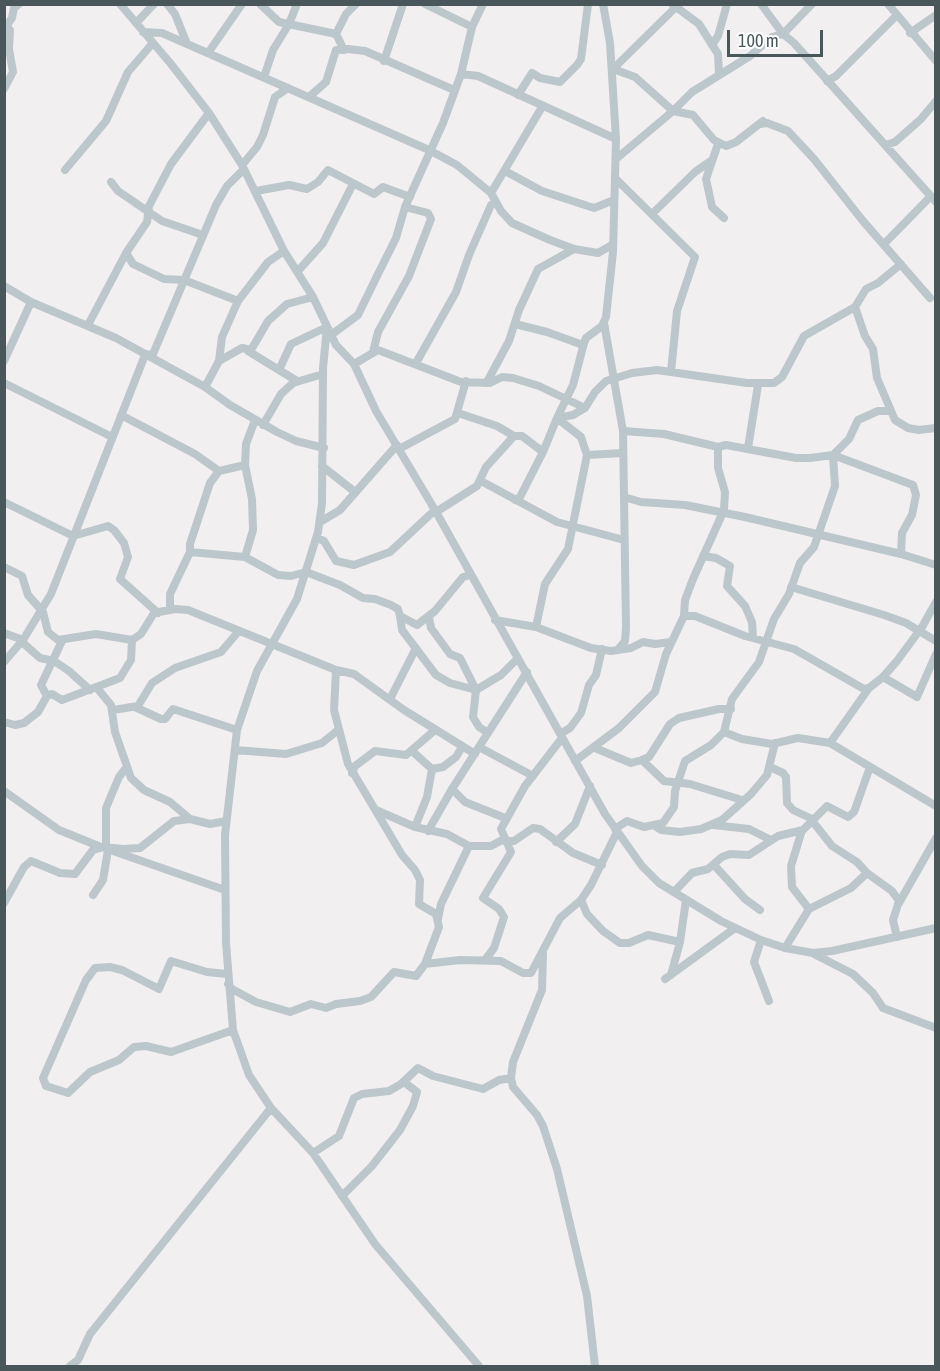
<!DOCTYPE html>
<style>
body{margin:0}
#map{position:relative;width:940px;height:1371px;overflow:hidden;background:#f2eff0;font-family:"Asap Condensed",sans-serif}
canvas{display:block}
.frame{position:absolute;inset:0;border:6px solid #49575b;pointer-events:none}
.scale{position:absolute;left:727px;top:30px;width:96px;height:27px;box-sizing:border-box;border:3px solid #49575b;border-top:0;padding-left:8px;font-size:18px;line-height:21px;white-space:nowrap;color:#49575b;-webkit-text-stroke:4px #fff;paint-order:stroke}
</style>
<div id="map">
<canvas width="940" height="1371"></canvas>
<div class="frame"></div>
<div class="scale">100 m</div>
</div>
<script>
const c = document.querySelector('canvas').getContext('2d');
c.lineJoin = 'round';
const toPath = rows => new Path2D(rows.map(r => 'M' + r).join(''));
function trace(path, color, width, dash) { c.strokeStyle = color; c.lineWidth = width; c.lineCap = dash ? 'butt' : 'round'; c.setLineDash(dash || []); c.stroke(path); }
const minor = toPath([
 [120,4,171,64,209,113,242,165,284,251,313,297,336,345,354,364,376,411,435,510,605,814,642,866,659,883,721,921,761,940,785,948,813,953,832,951,936,928],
 [167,4,175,14,187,44],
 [260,4,279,22,336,34,344,50],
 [425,4,472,27,461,74],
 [672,4,699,24,718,54,719,74],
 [679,4,613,69,635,77,673,111,692,92,750,56,772,37,783,34,794,43,936,202],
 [761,4,783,34,812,4],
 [888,4,936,61],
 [4,23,10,30,9,49,13,72,4,89],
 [136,23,154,4],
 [7,25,12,18,14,8,19,4],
 [472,27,483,4],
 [143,32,162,33,429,150,457,165,491,193,501,211,512,223,550,240,574,249,598,253,612,245],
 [910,33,936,15],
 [336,34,346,14,356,4],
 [712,45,718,36,727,4],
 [208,53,242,4],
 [384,61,403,4],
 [264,77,273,50,289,24,297,4],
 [827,81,836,76,897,15],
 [518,95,532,73,540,78,560,82,577,65,581,59,588,4],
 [310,96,326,82,336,50,348,49,365,51,454,90],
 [760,124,767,123,788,131,814,159,863,221,930,298],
 [718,144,706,179,712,207,724,218],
 [886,145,895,142,921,119,936,101],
 [616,159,673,111,693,115,714,140,726,146,736,142,763,121],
 [242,165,257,147,263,135,275,97,288,88],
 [65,170,106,121,128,72,152,44],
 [505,171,542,191,594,208,614,200],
 [615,178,695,257,677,311,671,372],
 [111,182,118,191,162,221,203,235],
 [256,191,289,185,307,189,318,182,328,170,374,194,383,187,410,197],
 [491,193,542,107],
 [652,214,695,172,712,160],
 [884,244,931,196],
 [126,253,133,264,164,279,184,280,238,301,268,262,284,251],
 [298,271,323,243,353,184],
 [4,286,31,302,116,338,205,387,230,405,277,432,296,441,324,448],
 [855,307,865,336,873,349,877,378,895,420,908,428,919,430,936,428],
 [604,323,623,431,626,628,625,641,620,647],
 [515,324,547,332,583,345],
 [88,325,126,253,147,222,149,206,171,164,209,113],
 [331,335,358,315,378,274,396,238,405,207,443,123,461,74,478,76,616,139],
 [248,351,297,381],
 [373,352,378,332,409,276,431,219,428,213,405,207],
 [4,361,31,302],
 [219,361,242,348,251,350,268,321,287,304,313,297],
 [416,363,456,292,469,255,491,205,495,203],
 [354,364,378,350,461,382,490,383,502,377,513,378,539,386,585,408],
 [279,370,291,344,327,327,323,368,322,503,318,532,297,599,257,671,237,730,225,835,226,943,233,1030,249,1075,271,1108,313,1153,375,1244,479,1366],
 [487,382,509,341,519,310,538,269,574,249],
 [4,383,112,437],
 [205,387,219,361,222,337,238,301],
 [458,413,497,426,514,436],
 [121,415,195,454,219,471],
 [263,425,281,394,293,383,323,374],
 [623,431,664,434,718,447,726,445,796,458,810,458,833,455,849,439,858,420,878,411,890,411],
 [748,448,758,385],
 [399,449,455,419,466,381],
 [587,455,623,453],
 [322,466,355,492],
 [481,481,557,522,624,540],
 [624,497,641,502,685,505,745,517,901,554,936,565],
 [515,500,520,497,543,452],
 [4,502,73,536,108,526,114,530,124,543,128,557,120,579,158,613],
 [436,512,477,486,486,467,514,436,522,436,543,452,557,418,573,415,585,408,595,392,606,381,632,373,657,370,747,383,774,383,782,377,804,336,855,307,866,289,878,283,901,264],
 [320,522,340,510,397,445],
 [317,538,324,541,336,561,354,565,390,552,435,510],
 [190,552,245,557,278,575,291,576,306,572,340,585,363,598,375,599,391,605,398,609,400,616,417,625,435,611,463,577,470,575],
 [703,556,716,558,730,566,727,586,745,606,752,622,753,638],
 [245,557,253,530,252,499,245,465,246,444,255,420],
 [4,567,22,576,28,595,43,612,48,632,58,640,96,634,132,640,141,634,154,613,175,609,188,610,336,670,334,710,348,764,402,855,415,870,420,880,419,904,436,914,439,927,425,964],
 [791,587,884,615,906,623,936,641],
 [170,609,170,594,190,552,190,544,210,483,219,471,245,465],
 [400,616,402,630,436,675,450,683,476,690,473,717,479,727,488,733],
 [684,616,695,616,745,636,794,649,864,689,869,688,883,677,897,661,922,627,936,602],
 [429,617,431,628,450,654,460,658,476,690,501,675,518,658],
 [495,620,536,627,545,584,568,549,587,455,581,437,557,418,573,385,584,343,586,338,602,326,606,317,613,252,616,139,610,43,603,4],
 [536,627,591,648,611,651,631,648,643,642,655,644,671,642],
 [4,633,23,640],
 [22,642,40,658,54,661,69,671,90,690],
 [4,662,23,640,51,594,145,355,153,354,216,205,227,186,244,169],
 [336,670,354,674,404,710,475,754],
 [883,677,917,697,936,654],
 [97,688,111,705,115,732,131,778,144,790,170,802,190,819],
 [47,696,41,685,62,641],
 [390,699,416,648],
 [135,707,161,719,165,719,173,709,237,730],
 [113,710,138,706,152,683,175,668,221,652,238,632],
 [4,722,15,725,24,723,38,712,47,696,52,694,62,700,120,678,131,660,132,640],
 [724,732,732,699,759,662,774,619,789,594,800,563,814,547,835,486,833,455,913,485,916,495,912,515,902,533,901,554],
 [560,734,570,728,581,713,589,685,596,675,602,649],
 [830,743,869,688],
 [479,747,533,776],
 [595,748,631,763,642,760,649,757,670,724,679,718,719,709,731,709],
 [235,750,286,754,322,743,338,730],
 [412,751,432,769,443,767,456,757,462,747],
 [642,760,664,781,690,784,742,800],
 [575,761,619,728,655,692,666,654,684,616,685,600,693,579,724,510,725,492,718,468,718,447],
 [770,767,783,773,786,777,787,803,793,810,810,818,832,846,857,862,867,873,892,891,899,901,893,920,897,937],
 [352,773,355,766,375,751,406,755,435,730],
 [452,789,465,802,505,818],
 [4,791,59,830,101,847],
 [376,810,415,827,447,834,469,846,441,904,438,919],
 [713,825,749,829,771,840],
 [655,826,661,830,680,832,701,829,722,820,751,794,767,775,775,743],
 [415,827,427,797,432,769],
 [615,829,627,821,644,827,663,823,674,807,675,791,685,761,711,745,724,732,742,739,772,744,798,738,830,743,936,806],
 [802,830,791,866,792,887,809,909],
 [428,831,452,789,527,672],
 [505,841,514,841,533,828,540,829,573,853,602,865],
 [556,842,575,824,590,786],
 [469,846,491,846,504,839],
 [106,847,106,808,119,777,126,768],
 [113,851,225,890],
 [714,865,745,899,760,910],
 [674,892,692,873,708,869,722,857,730,854,749,855,778,836,803,830,827,806,848,817,854,812,870,767],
 [93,895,103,880,108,850],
 [581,900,587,914,603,931,620,943,629,943,648,935,680,942],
 [4,903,24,867,31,861,60,873,75,874,93,850,104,847,123,849,140,848,174,821,190,819,210,824,226,821],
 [899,903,936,838],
 [761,940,754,962,769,1001],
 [785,948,809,909,851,888,867,873],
 [543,953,542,990,513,1062,511,1078,513,1087,537,1115,543,1126,557,1169,587,1296,595,1366],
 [814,954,853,974,873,993,883,1008,936,1028],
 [485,960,494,948,504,917,499,909,483,898,511,852,501,829,525,786,562,738],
 [227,974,207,972,171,961,159,989,122,970,110,967,95,968,86,980,43,1078,46,1086,68,1093,90,1072,119,1060,134,1047,146,1046,171,1052,233,1030],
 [671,975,680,942,686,900],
 [665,979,735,928],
 [228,984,232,989,256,1002,290,1012,311,1004,326,1008,336,1004,360,1001,371,997,394,972,416,976,425,964,460,960,501,961,523,973,531,973,560,918,581,900,591,885,617,832],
 [313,1153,339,1136,354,1098,362,1094,389,1091,401,1084,418,1068,433,1076,483,1089,499,1080,511,1078],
 [342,1196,372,1166,400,1130,413,1106,417,1092,404,1082],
 [70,1366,78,1360,90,1334,271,1108]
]);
trace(minor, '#bcc7cb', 8);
</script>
